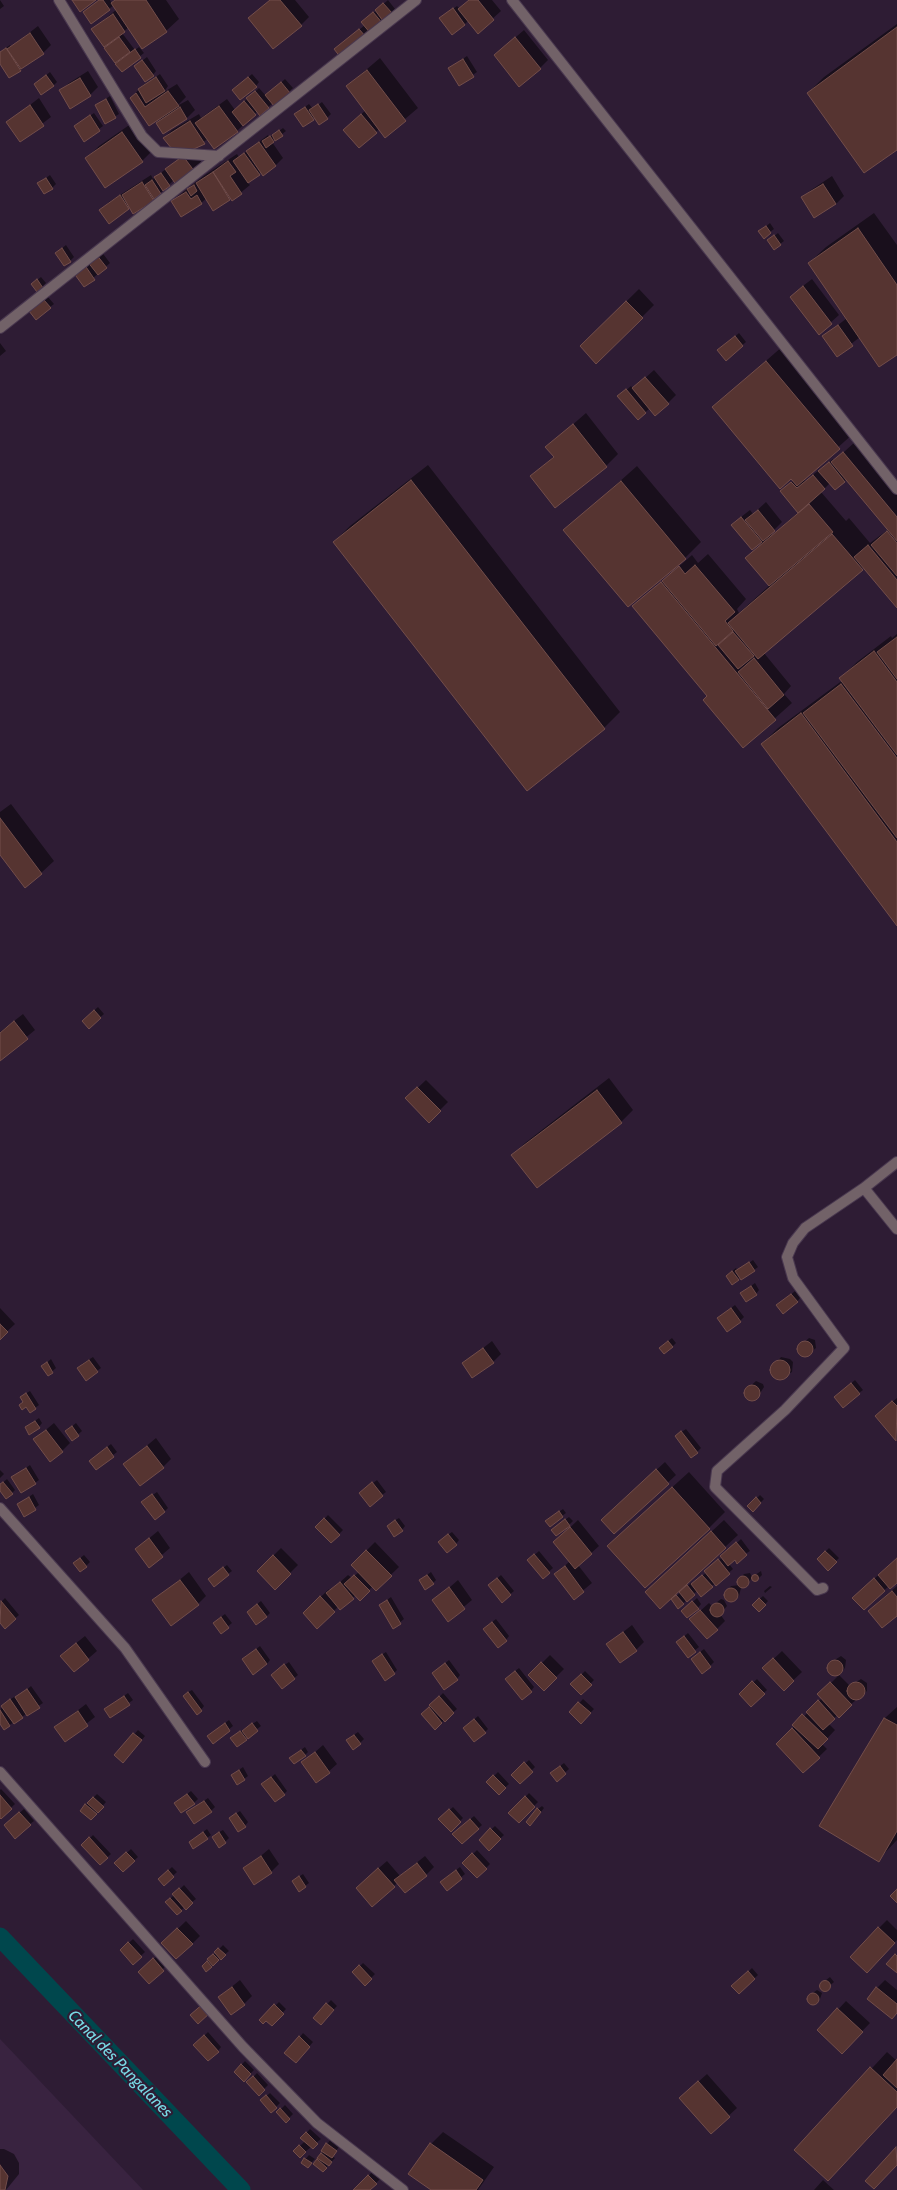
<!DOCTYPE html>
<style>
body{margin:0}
canvas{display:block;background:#2e1c34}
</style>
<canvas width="897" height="2190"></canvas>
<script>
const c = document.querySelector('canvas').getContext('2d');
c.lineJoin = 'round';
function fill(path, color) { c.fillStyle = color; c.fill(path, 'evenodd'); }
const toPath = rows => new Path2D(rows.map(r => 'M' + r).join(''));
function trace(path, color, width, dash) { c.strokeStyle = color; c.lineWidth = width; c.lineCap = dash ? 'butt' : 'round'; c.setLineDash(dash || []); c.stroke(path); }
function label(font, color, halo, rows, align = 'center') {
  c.font = font + ' Cabin,sans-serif'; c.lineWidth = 4.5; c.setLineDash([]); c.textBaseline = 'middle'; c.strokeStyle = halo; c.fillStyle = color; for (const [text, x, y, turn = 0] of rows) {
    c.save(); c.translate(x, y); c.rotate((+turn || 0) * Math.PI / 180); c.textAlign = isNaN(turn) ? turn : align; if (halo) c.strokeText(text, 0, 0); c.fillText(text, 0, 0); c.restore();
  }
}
const built = toPath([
 [0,2039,143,2190,0,2190]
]);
const shadow = toPath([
 [0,0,4,6,0,9],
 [100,0,110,0,112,4,116,0,166,0,179,19,166,31,129,27,122,33,135,50,139,47,144,53,122,70,106,48,118,38,117,36,93,29,117,9,114,5,109,9],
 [270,0,295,0,309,17,301,25,250,18],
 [388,0,395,9,391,13,366,37,339,46,365,25,367,19],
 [469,0,492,0,501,11,478,32,469,20,465,24,445,15,457,6,460,9],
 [897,24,897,148,808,93,824,77],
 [38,26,51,45,43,53,20,70,0,62,0,52,10,45,11,47],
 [524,30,548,60,540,68,495,55],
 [467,56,477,72,459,84,450,68],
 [147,57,156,71,153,75,135,66],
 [380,58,418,108,385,136,380,128,376,132,352,122,366,110,347,86],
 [88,71,98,87,90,95,61,91,69,83],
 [50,72,57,82,53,86,35,84],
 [160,74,168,86,164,92,177,84,186,97,177,106,188,100,195,110,187,118,163,133,157,123,163,115,149,125,131,98,143,85],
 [252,74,259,82,256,86,237,87],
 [285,79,293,88,274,105,273,103,260,114,258,111,237,131,208,139,191,149,202,163,194,171,174,180,153,200,130,206,109,222,101,210,109,202,151,175,153,179,189,151,164,138,172,130,199,114,201,118,227,99,235,110,259,88,266,96],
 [110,96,119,114,106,122,96,105],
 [39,98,51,117,21,140,8,122],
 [322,102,331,114,327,118,315,116,313,119,299,111,309,104,313,109],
 [94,113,103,126,84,140,75,126],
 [135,121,154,149,142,161,87,158,99,146],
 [283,128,286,131,272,142,283,158,275,166,261,172,247,182,250,185,233,199,231,197,229,199,207,198,201,203,172,201,205,175,237,154,239,157,268,135,269,137,275,134],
 [50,175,56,184,52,188,39,183],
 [832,176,844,196,836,204,803,198,811,190],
 [874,213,897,245,897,353,860,337,837,355,824,336,847,318,809,263,826,247],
 [770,223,774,229,770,232,764,228],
 [778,233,784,241,780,244,773,237],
 [66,245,74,257,70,261,56,253],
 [101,251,110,263,84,286,75,272],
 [41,277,46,283,38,291,36,281],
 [812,279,839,315,819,333,799,289],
 [639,289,654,305,597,362,581,346],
 [48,297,54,304,50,307,35,308],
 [739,333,746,342,726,359,723,347],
 [0,343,6,351,0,356],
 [783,346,855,432,803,479,805,481,833,459,834,461,856,441,897,490,897,606,864,567,764,653,791,686,784,694,792,703,744,746,709,696,634,606,692,555,698,563,708,554,746,599,737,609,739,613,770,585,747,558,761,544,741,517,750,510,753,514,766,502,782,522,771,533,772,535,799,512,781,491,794,480,713,407],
 [847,479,889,529,870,543,849,518,846,521,821,492,830,483,835,489],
 [654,370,676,395,668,403,650,408,638,419,623,393,631,386,633,389],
 [586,413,618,454,606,466,531,477,554,456,547,447],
 [428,465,620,712,604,728,334,542,350,526],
 [637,466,701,542,685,558,565,530],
 [897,634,897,924,762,744,778,728,843,680,841,678,857,662,891,636,892,638],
 [11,804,54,861,41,873,0,853,0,812],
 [98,1007,104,1014,89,1027,87,1017],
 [23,1014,35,1030,0,1059,0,1032],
 [609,1078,633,1110,621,1122,537,1186,513,1155,525,1143],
 [426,1080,448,1102,429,1121,407,1098],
 [753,1260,758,1267,754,1270,738,1279,731,1272,736,1268,738,1271],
 [755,1283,759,1290,756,1294,741,1293],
 [795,1291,800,1298,797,1302,782,1302],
 [735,1305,744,1317,740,1321,722,1315],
 [0,1308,15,1324,0,1338],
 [672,1338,676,1343,672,1347,664,1344],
 [809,1338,815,1340,816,1348,806,1356,803,1356,798,1350,799,1347],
 [492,1341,501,1354,493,1362,464,1363],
 [93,1357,101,1368,97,1371,82,1364],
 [781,1357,790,1359,793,1362,792,1372,779,1379,775,1378,771,1369],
 [51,1359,56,1368,48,1375,43,1366],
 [855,1380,863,1390,859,1393,839,1394],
 [756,1381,763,1384,764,1387,757,1398,750,1399,747,1397,746,1390],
 [30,1391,39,1405,35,1408,24,1401,25,1394],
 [897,1398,897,1438,896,1439,885,1408],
 [39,1418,42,1423,39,1427,26,1427],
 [54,1423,70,1443,62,1451,35,1439],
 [76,1423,82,1431,73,1439,70,1428],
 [686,1429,701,1448,697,1452,680,1433],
 [156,1438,171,1459,163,1467,125,1464],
 [111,1444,117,1452,96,1468,94,1457],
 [665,1462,676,1475,614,1533,610,1512],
 [30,1465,39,1480,35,1483,13,1477],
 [0,1470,4,1474,0,1478],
 [689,1472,725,1512,709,1528,625,1530],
 [7,1479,15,1490,12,1493,0,1489,0,1485],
 [377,1480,386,1492,382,1495,364,1490],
 [157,1492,168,1508,165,1511,147,1499],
 [33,1494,39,1505,25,1515,19,1504],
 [760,1495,764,1499,753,1510,749,1506],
 [563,1509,566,1513,562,1516,550,1518],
 [328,1515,343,1530,331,1542,317,1527],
 [569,1517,573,1521,569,1525,556,1526],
 [399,1518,405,1526,402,1530,392,1522],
 [578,1520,599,1546,578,1565,592,1583,574,1598,556,1574,570,1561,563,1534],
 [724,1520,738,1535,660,1607,659,1580],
 [158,1531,170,1548,149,1566,136,1549],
 [452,1532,459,1540,456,1544,443,1538],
 [741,1539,750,1551,729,1564,733,1569,716,1584,698,1590,679,1607,672,1600,691,1583,693,1585],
 [375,1542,399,1567,376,1589,373,1586,360,1599,356,1595,341,1608,339,1606,317,1627,304,1613,329,1589,330,1591,348,1575,352,1578,359,1572,352,1565],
 [281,1548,298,1565,275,1588,258,1571],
 [829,1548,839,1558,828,1569,818,1559],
 [539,1551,553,1568,543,1577,529,1560],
 [84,1555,90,1562,86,1566,79,1559],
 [897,1558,897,1581,889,1586,864,1608,862,1590],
 [227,1565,232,1571,228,1574,213,1576],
 [761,1571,762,1575,758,1579,754,1579,753,1576,747,1585,739,1586,741,1588,739,1596,735,1600,731,1601,725,1598,725,1594,731,1586,740,1585,738,1580,744,1574,750,1573,752,1577],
 [189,1572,206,1596,198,1604,154,1601],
 [431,1572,436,1580,433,1583,424,1577],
 [501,1575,514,1591,502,1601,493,1582],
 [458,1580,472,1600,448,1620,434,1601],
 [770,1586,772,1587,765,1593,764,1591],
 [897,1586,897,1614,869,1611,877,1603],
 [763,1596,768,1601,759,1611,753,1605],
 [391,1597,404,1619,394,1627,380,1605],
 [5,1598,19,1615,5,1627,0,1621,0,1603],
 [697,1598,701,1604,698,1608,683,1611],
 [721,1599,724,1600,727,1606,720,1614,725,1621,708,1638,699,1612,709,1603,712,1606],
 [261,1601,270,1613,266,1617,252,1608],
 [225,1614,232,1623,221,1632,218,1619],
 [496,1619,509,1636,506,1640,488,1625],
 [632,1625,644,1642,636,1650,608,1644],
 [688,1633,699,1647,688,1656,681,1639],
 [85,1636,97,1651,74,1671,70,1648],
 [260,1646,270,1660,267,1664,247,1656],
 [704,1649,714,1662,710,1666,696,1655],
 [782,1651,802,1672,784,1689,764,1668],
 [386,1652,397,1670,394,1673,378,1657],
 [550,1655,564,1669,544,1689,530,1675],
 [841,1656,846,1660,845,1668,839,1674,831,1673,829,1671,830,1663],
 [449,1660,460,1675,457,1679,437,1670],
 [289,1662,298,1675,282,1688,276,1671],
 [519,1668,534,1687,531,1691,510,1675],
 [585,1671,594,1680,581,1693,572,1684],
 [839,1675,850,1686,861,1679,867,1683,867,1691,828,1723,835,1730,822,1744,827,1749,803,1772,777,1744,822,1698,819,1695],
 [757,1679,767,1690,751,1705,741,1694],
 [31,1686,43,1703,5,1728,0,1722,0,1710,6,1702,14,1697,16,1699],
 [192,1690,204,1706,201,1710,188,1692],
 [128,1693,133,1700,111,1716,110,1706],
 [443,1693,457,1709,435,1728,423,1714],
 [583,1699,594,1709,581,1722,571,1712],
 [86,1704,95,1717,65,1740,56,1727],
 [897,1707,897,1840,878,1860,821,1825,885,1718],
 [478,1716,488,1729,485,1732,468,1725],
 [229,1720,233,1726,213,1742,212,1733],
 [257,1721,261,1726,237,1745,235,1735],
 [138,1730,145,1736,127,1758,116,1755],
 [358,1732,364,1739,360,1743,351,1737],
 [323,1745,337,1764,317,1782,303,1763],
 [305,1747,308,1752,305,1755,295,1754],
 [529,1760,535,1767,520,1782,513,1775],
 [564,1763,569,1769,557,1780,555,1770],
 [243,1767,248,1776,244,1779,232,1775],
 [498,1772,509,1784,499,1793,488,1782],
 [275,1774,287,1791,284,1794,267,1781],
 [1,1789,15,1804,1,1817,0,1790],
 [191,1791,198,1799,194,1803,179,1800],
 [529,1793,538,1802,519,1821,510,1813],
 [97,1794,106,1802,91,1819,86,1805],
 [208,1798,215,1807,211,1811,192,1809],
 [542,1806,544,1808,534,1821,538,1809],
 [453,1807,463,1818,451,1830,440,1819],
 [24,1809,34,1821,30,1824,9,1822],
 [240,1811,248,1822,245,1826,234,1815],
 [474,1816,482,1825,462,1843,458,1830],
 [495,1826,504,1835,489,1849,480,1840],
 [207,1829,211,1835,207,1838,190,1842],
 [223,1830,229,1838,225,1842,217,1833],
 [93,1835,111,1854,100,1864,83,1845],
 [131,1849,138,1857,123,1871,116,1863],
 [269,1849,279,1864,271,1872,245,1869],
 [477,1850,490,1864,477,1877,464,1863],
 [425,1856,434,1867,426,1875,398,1882,394,1886,365,1880,387,1861,400,1876],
 [172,1867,177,1872,164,1884,159,1879],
 [460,1867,465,1874,447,1889,445,1878],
 [303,1874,309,1883,305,1886,297,1878],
 [184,1885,196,1899,177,1913,167,1902],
 [887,1920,897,1930,897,1940,875,1963,879,1928],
 [186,1921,200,1936,192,1944,163,1943],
 [133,1939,145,1952,133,1963,121,1950],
 [223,1945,229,1951,211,1966,203,1966],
 [157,1956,166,1966,149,1982,140,1972],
 [363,1963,375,1974,365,1984,354,1972],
 [752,1968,758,1975,739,1993,733,1986],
 [830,1977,834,1982,825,1990,823,1989,821,1984],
 [240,1980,252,1996,244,2004,219,1997],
 [885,1980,897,1990,897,2013,877,1988],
 [817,1990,822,1993,820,1999,813,2004,808,2000,810,1995],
 [331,2000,337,2006,321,2023,314,2018],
 [846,2001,870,2023,842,2052,819,2030],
 [279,2002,286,2009,272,2024,266,2019,261,2020],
 [208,2032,221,2047,218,2051,195,2045],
 [303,2033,313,2042,296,2062,300,2037],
 [887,2052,897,2061,897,2107,796,2150],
 [245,2061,254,2070,244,2080,235,2072],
 [257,2073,268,2085,259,2094,248,2082],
 [707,2074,737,2108,711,2132,689,2090],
 [270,2093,280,2103,272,2111,262,2100],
 [285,2105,293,2114,286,2121,278,2112],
 [310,2129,321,2139,300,2156,295,2151,305,2141,302,2138],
 [443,2132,494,2167,478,2190,433,2190,431,2144],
 [330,2140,339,2147,332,2156,335,2158,323,2171,314,2164],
 [0,2149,4,2149,14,2154,19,2163,19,2174,6,2190,0,2190],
 [309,2155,315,2159,308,2166,303,2162],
 [372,2172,380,2179,369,2190,355,2190],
 [823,2180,834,2190,814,2190]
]);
const canal = toPath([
 [0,1937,241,2190]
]);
const building = toPath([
 [72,0,96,0,80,12,72,0],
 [99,0,103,0,110,10,91,24,83,12,99,0],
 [115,0,146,0,167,32,142,49,111,3,115,0],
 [270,0,280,0,302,26,273,49,248,18,270,0],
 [469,0,478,0,494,20,478,34,458,9,469,0],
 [383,3,392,13,383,21,375,10,383,3],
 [453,8,465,25,452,35,439,18,453,8],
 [373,12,383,24,371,34,361,22,373,12],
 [113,14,125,32,104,47,91,29,113,14],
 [897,27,897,150,864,173,807,93,897,27],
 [359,29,366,37,341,58,334,49,359,29],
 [30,33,44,54,21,69,7,49,30,33],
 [119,37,130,52,115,63,104,48,119,37],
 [515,37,541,69,519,87,494,55,515,37],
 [6,48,21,71,9,78,0,64,0,52,6,48],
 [135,49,141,58,122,72,115,64,135,49],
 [463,59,474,77,459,86,448,68,463,59],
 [142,60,154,76,145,82,134,66,142,60],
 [367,70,406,121,385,138,346,86,367,70],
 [46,75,54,86,41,95,34,84,46,75],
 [156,77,165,91,146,103,138,89,156,77],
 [248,77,257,87,240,100,232,90,248,77],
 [80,78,91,96,70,109,59,90,80,78],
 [281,82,290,93,274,106,265,95,281,82],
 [168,91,179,106,149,126,130,98,136,93,145,107,168,91],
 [255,91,269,108,260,116,246,98,255,91],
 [106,99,116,118,105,124,95,105,106,99],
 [244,101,256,115,243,126,232,112,244,101],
 [318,104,328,119,319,125,309,110,318,104],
 [30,105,44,126,20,142,6,122,30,105],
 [219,106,238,132,214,149,195,123,219,106],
 [180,107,187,119,163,134,156,123,180,107],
 [305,107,314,120,303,127,294,114,305,107],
 [361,114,377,133,359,148,343,130,361,114],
 [90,115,100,131,84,142,74,126,90,115],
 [190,121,205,144,187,152,172,149,163,138,190,121],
 [279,130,283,136,275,141,272,135,279,130],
 [122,132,143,162,105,188,85,158,122,132],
 [270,136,274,142,266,148,262,141,270,136],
 [259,142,276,166,263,176,246,151,259,142],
 [244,153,260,175,248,183,233,161,244,153],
 [183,156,195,172,177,186,165,169,183,156],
 [228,161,236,172,230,176,242,194,232,201,213,172,228,161],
 [213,172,230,200,213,211,196,183,213,172],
 [161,173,170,186,163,191,154,177,161,173],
 [46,178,53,189,44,194,37,183,46,178],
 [152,180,161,194,154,199,145,185,152,180],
 [142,182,154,201,133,214,122,195,142,182],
 [823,184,836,204,814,218,801,197,823,184],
 [194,185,197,191,191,196,187,189,194,185],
 [186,192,191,199,197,195,202,204,181,217,171,201,186,192],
 [120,195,129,209,109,224,99,210,120,195],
 [766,226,771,233,764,239,758,231,766,226],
 [858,228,897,285,897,355,879,367,808,263,858,228],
 [774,235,781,245,774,250,767,240,774,235],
 [62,248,71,262,64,266,55,253,62,248],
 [96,254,107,268,98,275,87,261,96,254],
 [84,264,95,280,84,287,73,272,84,264],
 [37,279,43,288,37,292,31,284,37,279],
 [803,286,832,324,819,335,790,297,803,286],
 [44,300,51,308,36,320,29,311,44,300],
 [626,301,643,318,596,364,580,346,626,301],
 [838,325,853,346,837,357,822,336,838,325],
 [735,336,743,346,726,361,717,350,735,336],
 [766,361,840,449,797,486,791,479,780,489,712,407,766,361],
 [645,377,669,404,655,416,632,388,645,377],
 [626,389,646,413,638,420,617,396,626,389],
 [573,424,607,467,555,508,530,476,554,457,545,447,573,424],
 [843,452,897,517,897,541,831,462,843,452],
 [829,462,845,482,835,490,818,471,829,462],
 [813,475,825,489,798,513,780,491,791,482,797,488,813,475],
 [411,480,605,729,527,791,333,542,411,480],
 [621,481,686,559,628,607,563,530,621,481],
 [809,504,833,532,769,586,745,558,809,504],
 [758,510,775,531,763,541,745,520,758,510],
 [741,517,762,542,752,550,731,525,741,517],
 [887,531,897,543,897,576,871,545,887,531],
 [832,534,863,570,758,659,728,623,832,534],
 [868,545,897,580,897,608,854,557,868,545],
 [695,565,735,612,725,621,733,631,716,646,662,581,679,566,685,574,695,565],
 [661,582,776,720,743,748,703,700,707,696,632,606,661,582],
 [733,632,754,656,738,669,718,645,733,632],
 [897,637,897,679,877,652,897,637],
 [874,651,897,682,897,755,839,678,874,651],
 [754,658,784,695,768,709,738,672,754,658],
 [841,684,897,758,897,838,803,713,841,684],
 [801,713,897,842,897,926,761,744,801,713],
 [0,818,42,874,25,888,0,855,0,818],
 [94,1010,101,1018,89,1029,82,1021,94,1010],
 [14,1021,28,1039,0,1061,0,1033,14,1021],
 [417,1087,441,1111,429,1123,405,1098,417,1087],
 [597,1090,622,1123,537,1188,511,1155,597,1090],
 [749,1262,755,1271,741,1280,735,1271,749,1262],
 [732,1271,739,1280,732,1285,726,1276,732,1271],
 [751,1286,757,1295,746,1302,740,1293,751,1286],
 [791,1294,798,1302,783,1314,776,1305,791,1294],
 [731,1308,741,1322,727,1332,717,1318,731,1308],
 [0,1324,8,1332,0,1340,0,1324],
 '797 1349a8 8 0 1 1 16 0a8 8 0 1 1-16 0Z',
 [668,1341,673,1347,664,1354,659,1348,668,1341],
 [483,1348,494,1363,472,1378,462,1363,483,1348],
 '770 1370a10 10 0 1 1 20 0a10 10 0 1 1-20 0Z',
 [89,1360,98,1372,86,1381,77,1368,89,1360],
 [47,1362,53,1373,48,1376,41,1366,47,1362],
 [851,1383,860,1394,843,1408,834,1397,851,1383],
 '744 1393a8 8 0 1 1 16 0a8 8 0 1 1-16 0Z',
 [26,1393,36,1409,30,1413,26,1407,22,1410,19,1405,23,1402,20,1397,26,1393],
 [892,1401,897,1406,896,1441,875,1416,892,1401],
 [35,1421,40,1428,29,1435,25,1427,35,1421],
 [72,1426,79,1436,72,1441,65,1431,72,1426],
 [46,1430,63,1452,50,1462,33,1439,46,1430],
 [681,1431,698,1453,691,1458,675,1436,681,1431],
 [147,1446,164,1468,140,1486,123,1464,147,1446],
 [107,1447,114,1457,96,1470,89,1461,107,1447],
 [26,1468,36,1484,21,1493,11,1477,26,1468],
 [656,1469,669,1484,614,1534,601,1520,656,1469],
 [3,1482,13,1494,6,1499,0,1491,0,1484,3,1482],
 [372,1482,383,1496,370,1507,359,1493,372,1482],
 [672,1487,710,1529,645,1588,607,1546,672,1487],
 [152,1494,165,1512,155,1520,141,1502,152,1494],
 [29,1497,36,1510,24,1517,17,1504,29,1497],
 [756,1497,761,1503,753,1512,747,1506,756,1497],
 [559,1511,563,1517,550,1527,545,1521,559,1511],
 [324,1518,340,1535,331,1543,315,1527,324,1518],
 [565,1519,570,1526,556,1536,551,1530,565,1519],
 [395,1520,403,1531,394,1537,387,1526,395,1520],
 [570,1527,592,1554,575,1569,553,1542,570,1527],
 [711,1531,726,1548,660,1609,645,1592,711,1531],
 [448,1534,457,1545,447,1553,438,1542,448,1534],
 [149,1538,163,1557,149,1568,135,1549,149,1538],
 [736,1542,747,1555,737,1564,735,1560,728,1566,720,1556,736,1542],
 [366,1550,392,1576,376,1591,351,1565,366,1550],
 [825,1551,837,1562,828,1571,817,1559,825,1551],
 [534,1554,550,1573,543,1579,527,1560,534,1554],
 [273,1555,291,1574,275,1590,257,1571,273,1555],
 [80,1558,87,1567,80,1572,73,1563,80,1558],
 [897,1558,897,1583,890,1589,878,1575,897,1558],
 [718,1559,730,1574,716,1586,704,1571,718,1559],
 [565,1566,584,1592,574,1600,554,1574,565,1566],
 [223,1567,229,1575,214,1587,208,1579,223,1567],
 '751.5 1578a3.5 3.5 0 1 1 7 0a3.5 3.5 0 1 1-7 0Z',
 [354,1575,370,1591,360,1601,344,1584,354,1575],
 [427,1575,434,1584,425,1590,419,1580,427,1575],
 [702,1575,713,1587,701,1597,691,1584,702,1575],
 '737 1582a6 6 0 1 1 12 0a6 6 0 1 1-12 0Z',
 [497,1578,511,1595,502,1603,488,1585,497,1578],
 [874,1578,885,1591,864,1610,852,1598,874,1578],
 [180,1580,199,1605,171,1626,152,1600,180,1580],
 [340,1582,354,1599,340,1610,326,1593,340,1582],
 [687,1585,695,1595,687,1602,679,1592,687,1585],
 [449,1587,465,1609,448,1622,432,1600,449,1587],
 '724 1595a7 7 0 1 1 14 0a7 7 0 1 1-14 0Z',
 [892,1591,897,1597,897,1616,882,1628,868,1611,892,1591],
 [676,1595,684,1604,678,1609,671,1599,676,1595],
 [320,1596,335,1612,317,1629,303,1613,320,1596],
 [759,1598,766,1605,759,1612,752,1605,759,1598],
 [387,1600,401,1624,393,1629,379,1605,387,1600],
 [1,1601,16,1619,5,1629,0,1623,1,1601],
 [692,1601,699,1609,687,1618,681,1611,692,1601],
 '710 1610a7 7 0 1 1 14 0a7 7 0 1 1-14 0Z',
 [257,1604,267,1617,256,1625,247,1612,257,1604],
 [700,1610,718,1630,707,1639,689,1619,700,1610],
 [221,1617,229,1628,221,1634,213,1623,221,1617],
 [492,1622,507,1641,498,1648,483,1629,492,1622],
 [623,1632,637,1651,620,1663,606,1644,623,1632],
 [684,1636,696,1652,688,1658,676,1642,684,1636],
 [76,1643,89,1660,74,1672,60,1656,76,1643],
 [256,1649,267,1664,253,1675,242,1659,256,1649],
 [700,1652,711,1667,702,1674,691,1659,700,1652],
 [382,1654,395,1674,385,1681,372,1661,382,1654],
 [773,1658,794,1681,784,1691,762,1668,773,1658],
 '827 1668a8 8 0 1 1 16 0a8 8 0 1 1-16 0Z',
 [541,1662,557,1678,544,1691,528,1675,541,1662],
 [445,1663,458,1680,444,1690,432,1673,445,1663],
 [284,1664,295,1679,282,1689,271,1675,284,1664],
 [515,1671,532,1692,522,1700,505,1679,515,1671],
 [581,1674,592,1685,581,1695,570,1684,581,1674],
 [752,1681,765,1694,751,1707,739,1694,752,1681],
 [830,1682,852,1705,839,1718,817,1694,830,1682],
 '847 1691a9 9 0 1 1 18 0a9 9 0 1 1-18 0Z',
 [27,1689,40,1708,27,1716,15,1697,27,1689],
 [188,1692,202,1711,197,1715,183,1696,188,1692],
 [124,1696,130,1705,110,1718,104,1709,124,1696],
 [439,1696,454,1713,445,1722,429,1705,439,1696],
 [10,1699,23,1718,14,1724,1,1706,10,1699],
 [818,1700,835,1719,823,1730,806,1712,818,1700],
 [578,1702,591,1713,581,1724,569,1712,578,1702],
 [429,1707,442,1723,435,1730,421,1714,429,1707],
 [0,1710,10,1726,4,1730,0,1724,0,1710],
 [78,1711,88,1726,65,1742,54,1727,78,1711],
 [802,1714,828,1739,818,1749,792,1725,802,1714],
 [884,1718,897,1725,897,1831,879,1862,819,1826,884,1718],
 [474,1719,486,1733,474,1742,463,1728,474,1719],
 [225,1723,230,1731,213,1744,207,1736,225,1723],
 [252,1723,258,1731,248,1739,242,1731,252,1723],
 [792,1728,820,1758,803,1773,776,1744,792,1728],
 [240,1731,247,1740,237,1747,230,1738,240,1731],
 [133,1733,142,1740,123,1763,114,1755,133,1733],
 [354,1735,361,1744,353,1750,346,1740,354,1735],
 [301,1750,306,1756,294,1764,289,1758,301,1750],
 [315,1752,330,1773,316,1783,301,1762,315,1752],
 [524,1762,533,1772,520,1784,511,1775,524,1762],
 [560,1766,566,1774,557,1782,550,1773,560,1766],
 [239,1770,245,1780,237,1785,231,1775,239,1770],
 [493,1775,506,1788,499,1795,486,1782,493,1775],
 [271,1777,285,1795,275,1802,261,1784,271,1777],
 [187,1794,195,1804,181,1813,174,1803,187,1794],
 [0,1795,12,1809,1,1819,0,1818,0,1795],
 [525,1796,535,1807,519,1823,508,1813,525,1796],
 [93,1797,104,1807,98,1813,87,1803,93,1797],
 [204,1801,212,1812,194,1824,186,1812,204,1801],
 [85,1804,97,1814,91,1820,80,1811,85,1804],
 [537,1808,541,1812,530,1826,526,1822,537,1808],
 [449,1809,461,1822,451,1832,438,1819,449,1809],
 [19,1812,31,1825,15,1839,4,1825,19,1812],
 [236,1813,246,1827,238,1832,229,1818,236,1813],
 [470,1819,479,1829,462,1844,452,1834,470,1819],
 [490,1828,501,1839,489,1851,479,1840,490,1828],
 [203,1832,208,1839,193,1849,189,1842,203,1832],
 [219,1832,226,1843,219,1848,212,1837,219,1832],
 [89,1837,108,1858,100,1865,81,1845,89,1837],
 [126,1852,135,1861,123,1872,114,1863,126,1852],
 [472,1853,487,1869,477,1878,462,1863,472,1853],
 [261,1856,272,1873,254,1885,243,1868,261,1856],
 [417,1863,427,1876,405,1893,394,1880,417,1863],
 [378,1868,395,1887,372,1907,356,1888,378,1868],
 [168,1870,174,1877,164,1886,158,1879,168,1870],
 [456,1870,462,1879,447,1891,440,1882,456,1870],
 [299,1876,306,1887,299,1892,292,1881,299,1876],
 [179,1888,193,1903,186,1910,172,1894,179,1888],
 [897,1889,897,1903,890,1896,897,1889],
 [170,1898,182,1911,177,1915,165,1902,170,1898],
 [878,1927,895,1943,867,1973,850,1957,878,1927],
 [177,1928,193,1944,176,1959,161,1943,177,1928],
 [128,1942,142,1957,133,1965,120,1950,128,1942],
 [218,1948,226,1955,221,1960,214,1952,218,1948],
 [213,1954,219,1960,213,1966,207,1959,213,1954],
 [895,1954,897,1956,897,1973,886,1964,895,1954],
 [153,1958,164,1971,149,1984,138,1972,153,1958],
 [207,1961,212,1967,206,1972,202,1966,207,1961],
 [359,1965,372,1979,365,1986,352,1972,359,1965],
 [748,1971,755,1979,739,1994,731,1986,748,1971],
 '819.5 1986a5.5 5.5 0 1 1 11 0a5.5 5.5 0 1 1-11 0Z',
 [232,1987,245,2005,231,2015,218,1997,232,1987],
 [876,1987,897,2004,897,2013,892,2019,867,1999,876,1987],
 '807 1999a6 6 0 1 1 12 0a6 6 0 1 1-12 0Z',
 [204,2003,211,2012,198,2024,190,2015,204,2003],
 [326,2003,334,2010,321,2025,313,2018,326,2003],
 [274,2004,284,2014,272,2026,266,2021,263,2024,259,2020,274,2004],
 [837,2008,863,2032,842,2054,817,2030,837,2008],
 [204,2035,219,2052,208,2061,193,2045,204,2035],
 [299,2036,310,2047,296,2063,284,2053,299,2036],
 [897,2059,897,2088,883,2075,897,2059],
 [241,2064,251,2074,244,2082,234,2072,241,2064],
 [870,2067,897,2092,897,2107,828,2181,794,2150,870,2067],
 [253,2076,265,2090,259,2096,246,2082,253,2076],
 [698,2081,730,2117,711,2134,679,2098,698,2081],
 [266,2095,277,2108,271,2113,260,2100,266,2095],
 [280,2108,290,2119,286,2123,276,2112,280,2108],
 [306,2132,318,2144,313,2149,300,2138,306,2132],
 [326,2143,337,2151,332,2158,321,2151,326,2143],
 [430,2143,483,2180,476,2190,431,2190,408,2174,430,2143],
 [299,2145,306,2152,300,2158,293,2151,299,2145],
 [896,2147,897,2165,874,2189,865,2181,896,2147],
 [321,2153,332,2162,329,2166,317,2158,321,2153],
 [304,2158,312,2163,308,2168,301,2163,304,2158],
 [317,2159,327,2168,323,2172,313,2164,317,2159],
 [0,2165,8,2176,5,2190,0,2190,0,2165],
 [368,2175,377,2184,370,2190,353,2190,368,2175]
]);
const street = toPath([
 [59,0,142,136,158,152,219,156],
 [512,0,897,489],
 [0,328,416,0],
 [897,1162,864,1188,897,1229],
 [0,1508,125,1648,205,1762],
 [823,1588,817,1590,715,1487,717,1471,785,1410,844,1348,793,1278,787,1257,793,1243,805,1228,864,1188],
 [0,1772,243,2047,317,2123,403,2190]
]);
const waterNames = [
 ["Canal des Pangalanes",120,2064,46]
];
fill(built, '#392340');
fill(shadow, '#0007');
trace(canal, '#00474d', 19);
fill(building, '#563431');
trace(building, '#724d4a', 1);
trace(street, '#49384f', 12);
trace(street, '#726268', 10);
label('italic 16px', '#78d9e4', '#2e1c34', waterNames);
</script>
